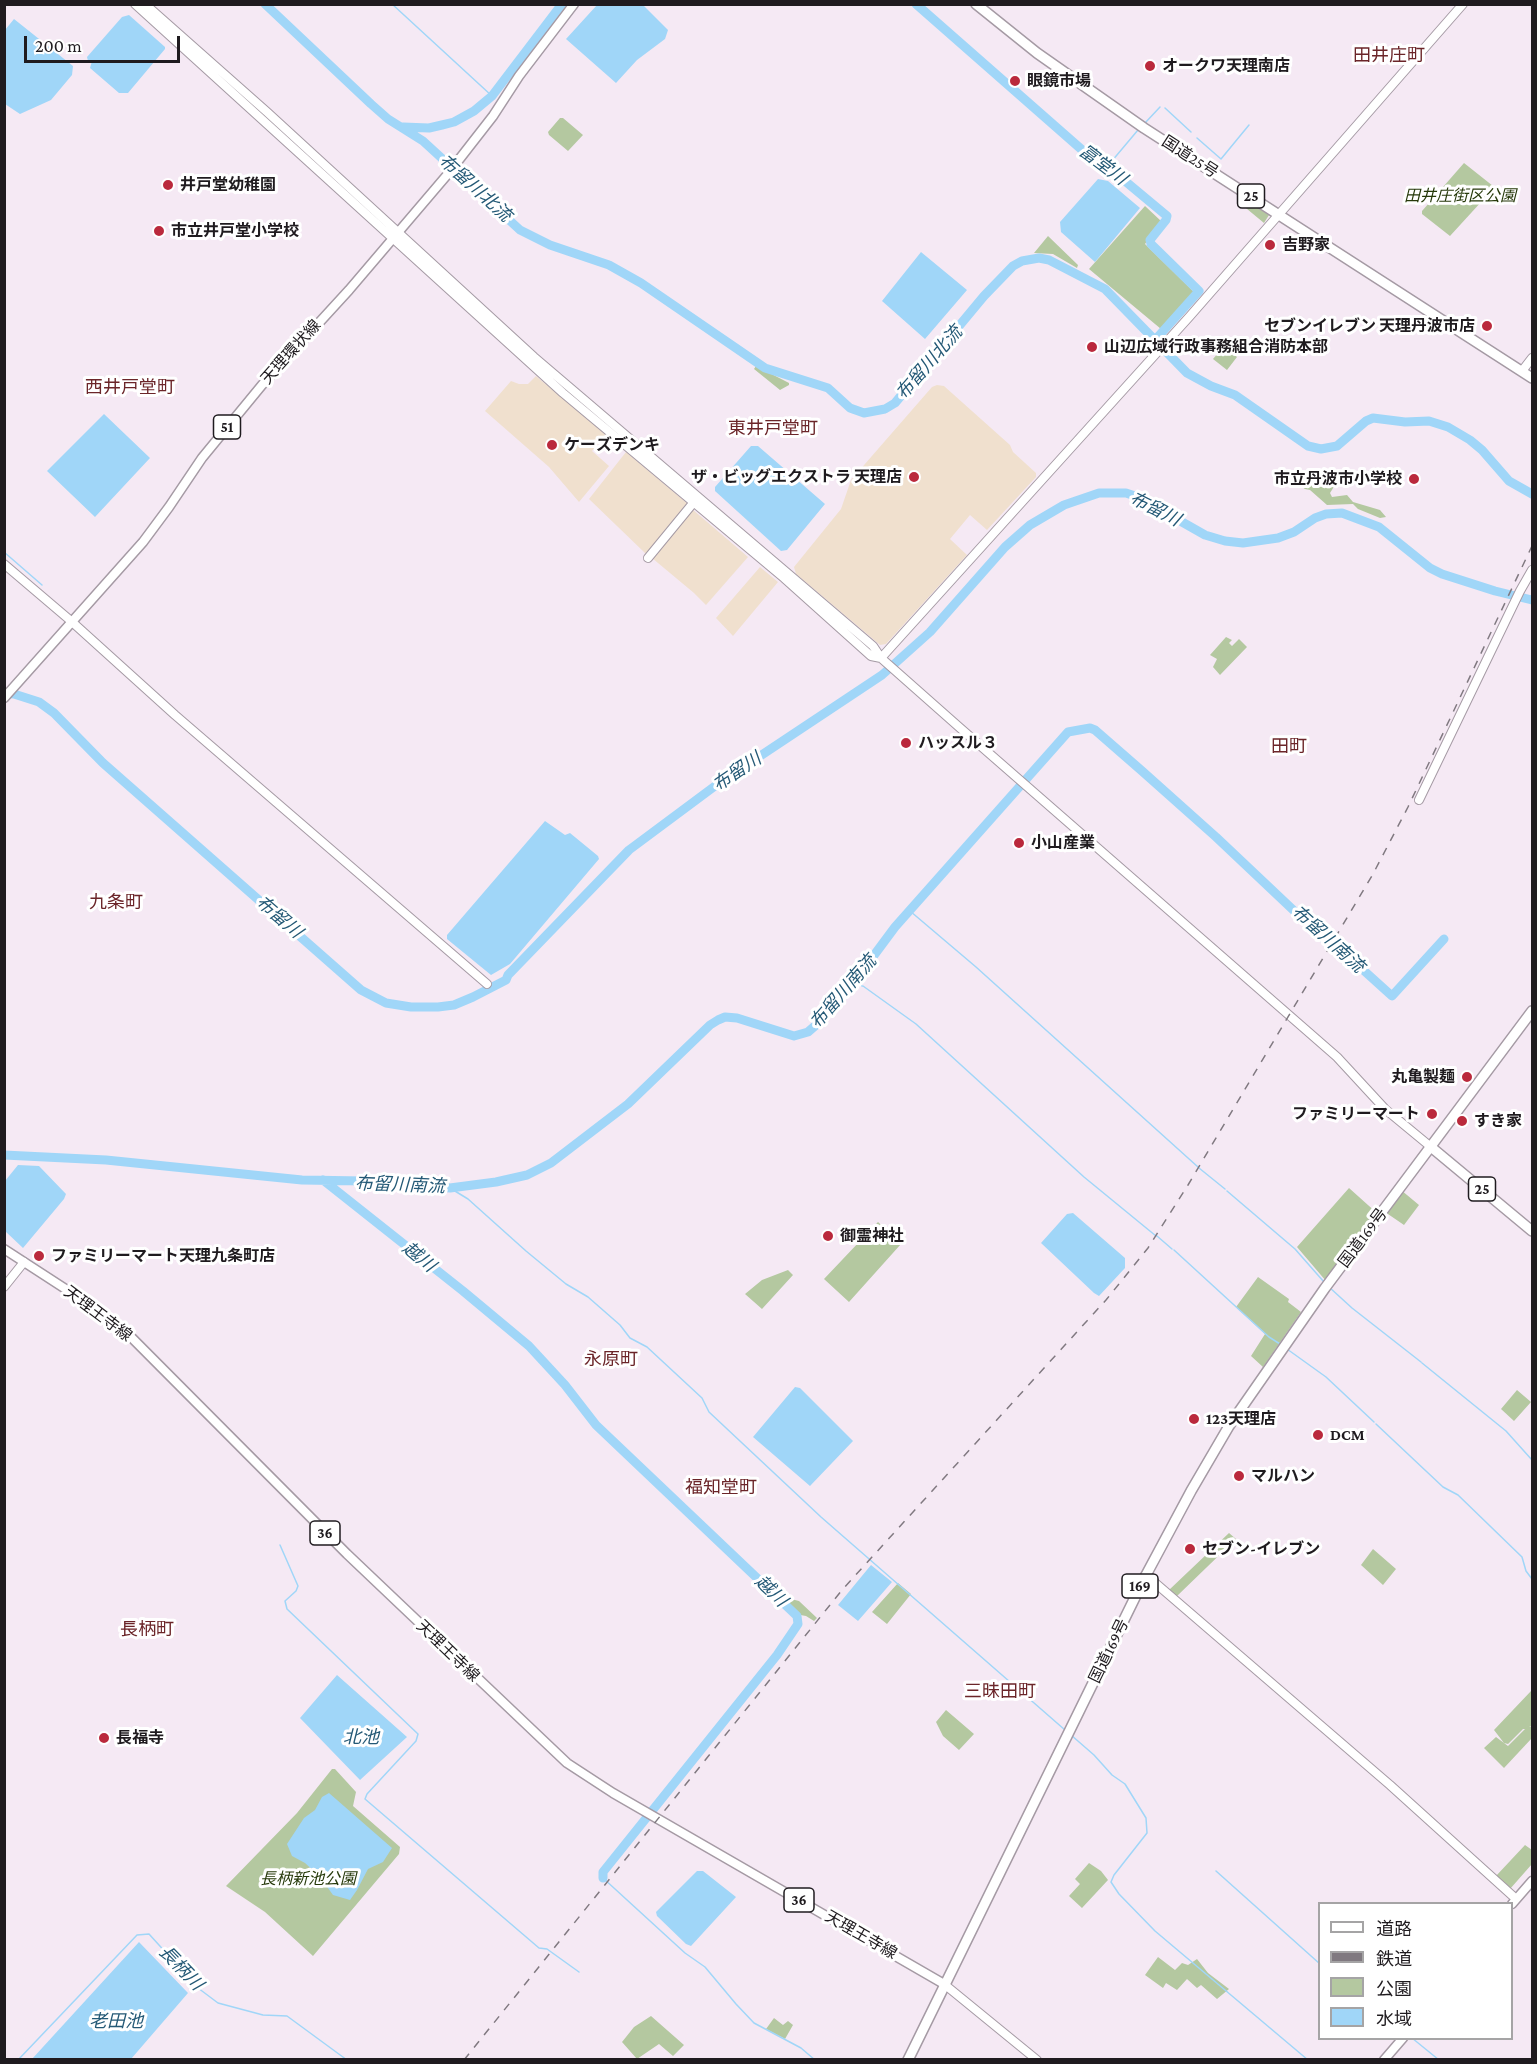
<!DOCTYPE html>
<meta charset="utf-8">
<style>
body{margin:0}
#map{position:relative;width:1537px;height:2064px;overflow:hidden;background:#f5e9f4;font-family:"Crimson Pro","Noto Sans JP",serif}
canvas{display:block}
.frame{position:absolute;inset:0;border:6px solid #1f1b1f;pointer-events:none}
.legend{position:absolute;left:1318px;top:1902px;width:195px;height:138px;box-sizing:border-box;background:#fff;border:2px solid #a5a4a5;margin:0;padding:8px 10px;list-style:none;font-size:18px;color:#1f1b1f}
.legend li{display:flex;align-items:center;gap:12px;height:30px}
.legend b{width:30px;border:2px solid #a5a4a5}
.scale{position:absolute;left:24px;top:36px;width:156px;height:27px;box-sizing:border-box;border:3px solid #1f1b1f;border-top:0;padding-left:8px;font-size:18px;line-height:21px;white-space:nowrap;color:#1f1b1f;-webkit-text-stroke:4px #fff;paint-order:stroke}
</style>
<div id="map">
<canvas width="1537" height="2064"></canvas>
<div class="frame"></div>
<ul class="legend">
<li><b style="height:8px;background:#fff"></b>道路</li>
<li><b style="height:8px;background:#807980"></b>鉄道</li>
<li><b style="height:16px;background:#b4c8a0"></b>公園</li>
<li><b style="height:16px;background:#a0d6f8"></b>水域</li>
</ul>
<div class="scale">200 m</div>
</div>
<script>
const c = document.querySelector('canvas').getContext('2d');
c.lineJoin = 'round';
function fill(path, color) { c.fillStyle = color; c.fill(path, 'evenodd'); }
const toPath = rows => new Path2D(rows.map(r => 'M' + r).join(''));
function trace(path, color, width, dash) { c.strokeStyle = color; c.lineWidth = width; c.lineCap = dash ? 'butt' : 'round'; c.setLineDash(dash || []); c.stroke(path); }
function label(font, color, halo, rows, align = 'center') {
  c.font = font + ' "Crimson Pro","Noto Sans JP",serif'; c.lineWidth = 6; c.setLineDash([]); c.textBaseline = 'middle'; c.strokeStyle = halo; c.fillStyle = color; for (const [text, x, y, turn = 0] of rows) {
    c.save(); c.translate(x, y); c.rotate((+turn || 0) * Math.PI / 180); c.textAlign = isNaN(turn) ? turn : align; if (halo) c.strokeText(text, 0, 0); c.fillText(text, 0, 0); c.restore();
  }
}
const commercial = toPath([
 [536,376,606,435,592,451,609,466,579,502,549,467,485,411,511,381,519,384,528,384],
 [937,385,944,386,1010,445,1013,452,1036,473,1036,477,987,530,970,515,950,539,967,555,886,644,880,645,796,574,794,567,841,509,851,480,932,387],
 [626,452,688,504,648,553,645,553,589,499],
 [692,509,748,557,706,605,694,593,652,558],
 [760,567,778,582,733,636,716,618]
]);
const green = toPath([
 [560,118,563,118,583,135,568,151,549,135,548,132],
 [1464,163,1493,186,1493,189,1450,236,1422,214,1422,211],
 [1245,200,1269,215,1264,223,1241,204],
 [1145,206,1161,221,1145,244,1194,292,1161,329,1089,269],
 [1048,236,1078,265,1077,268,1053,254,1034,253],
 [1224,346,1237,357,1227,370,1213,359],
 [756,366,789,383,789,385,780,390,754,369],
 [1308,480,1324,481,1335,485,1330,493,1332,497,1347,495,1353,502,1380,510,1386,517,1380,518,1358,509,1353,504,1327,505,1310,490,1305,489,1295,482,1299,481,1304,483],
 [1226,637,1232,640,1229,643,1232,646,1239,639,1247,647,1220,675,1213,667,1217,659,1210,655],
 [1349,1188,1378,1214,1326,1281,1297,1247],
 [1401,1190,1419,1205,1404,1225,1385,1212],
 [878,1222,901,1244,849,1302,824,1279],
 [788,1270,793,1275,762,1309,745,1294,762,1280],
 [1258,1277,1289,1299,1288,1302,1301,1312,1263,1367,1251,1356,1265,1334,1236,1307],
 [1517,1390,1531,1402,1514,1421,1501,1409],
 [1229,1533,1236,1539,1177,1596,1169,1590],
 [1373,1549,1396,1569,1383,1585,1361,1565],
 [898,1583,911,1594,887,1624,872,1612],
 [787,1598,799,1601,817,1618,814,1621,806,1616,795,1614,783,1602],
 [1531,1691,1532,1726,1529,1727,1532,1727,1532,1738,1504,1768,1484,1748,1496,1737,1508,1746,1525,1729,1523,1729,1508,1744,1504,1743,1494,1730],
 [946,1710,974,1734,959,1750,943,1736,936,1722],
 [332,1769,335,1769,356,1792,353,1806,400,1847,399,1854,313,1956,265,1912,226,1886,297,1813],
 [1525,1845,1532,1850,1532,1864,1510,1889,1496,1876],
 [1089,1863,1101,1871,1108,1880,1082,1908,1069,1896,1080,1884,1075,1879],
 [1158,1957,1175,1970,1182,1963,1188,1965,1197,1959,1208,1973,1229,1989,1217,1999,1201,1985,1197,1988,1187,1979,1177,1990,1166,1983,1163,1988,1145,1975],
 [651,2016,684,2045,673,2056,659,2044,637,2059,622,2042,634,2027],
 [774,2018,783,2025,788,2021,793,2025,785,2039,766,2029]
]);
const water = toPath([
 [597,5,643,5,668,30,665,39,637,60,616,83,566,39],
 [129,15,165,47,165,49,128,93,119,93,90,68,92,61,88,61,87,57,122,17],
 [14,19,73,66,72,75,51,100,20,114,5,104,5,30],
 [1098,179,1108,181,1140,208,1095,262,1061,232,1060,222],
 [921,252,967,290,925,339,882,301],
 [104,414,150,458,95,517,47,471],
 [751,446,758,446,825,504,787,550,781,551,715,491,715,487],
 [545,821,565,835,570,833,598,856,599,859,510,964,491,975,447,939,447,935],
 [18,1165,39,1166,66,1194,64,1199,23,1248,5,1231,5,1181],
 [1073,1213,1125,1258,1125,1268,1099,1296,1094,1293,1041,1243,1067,1214],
 [795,1387,800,1388,853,1441,810,1486,753,1437],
 [871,1565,892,1582,858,1621,838,1605],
 [337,1675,407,1737,360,1780,300,1718],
 [329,1793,392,1848,383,1862,368,1869,357,1890,350,1900,333,1895,320,1877,305,1863,292,1856,287,1844,304,1818,315,1810,322,1797],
 [697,1871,703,1871,736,1897,691,1946,686,1944,657,1916,656,1912],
 [139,1942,188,1993,131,2059,32,2059]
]);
const stream = toPath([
 [392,4,492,96],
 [1165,108,1191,132],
 [1145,123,1160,107],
 [1197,138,1221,159,1249,125],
 [1106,168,1138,130],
 [4,552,42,585],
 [910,911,976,967,1198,1167],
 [854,980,862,986],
 [863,986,916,1024,1084,1177,1156,1236],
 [1199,1168,1225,1189],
 [450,1188,468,1199,526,1251,566,1284,588,1297,620,1325,630,1338,647,1347,702,1398,709,1412,821,1517,1065,1730],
 [1227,1191,1295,1249,1324,1282],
 [1157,1236,1172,1249],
 [1174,1250,1269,1337,1280,1344],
 [1329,1287,1352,1308,1421,1362],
 [1280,1345,1313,1297],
 [1287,1349,1326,1377,1374,1422],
 [1422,1363,1506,1431,1532,1460],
 [1376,1424,1443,1487,1458,1495,1522,1557,1526,1571,1532,1579],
 [280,1545,298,1586,296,1591,285,1601,287,1609,418,1734,416,1741,367,1794,365,1799,539,1948,547,1949,579,1972],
 [1071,1735,1094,1755,1112,1775,1125,1784,1146,1818,1147,1833,1114,1875,1111,1882,1119,1894,1155,1931,1308,2060],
 [1216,1871,1320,1964],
 [603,1878,685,1953,705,1967,736,2004,754,2023,801,2048,815,2060],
 [1412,2038,1439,2060],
 [18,2060,137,1935,149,1934,198,1988,218,2003,263,2015,287,2016,347,2060]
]);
const river = toPath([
 [265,4,371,104,388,119,423,141,520,230,550,245,609,265,641,283,765,368,828,388,850,408,864,413,885,409,895,403,984,296,1013,266,1022,261,1039,258,1049,260,1105,289,1187,373,1211,386,1235,395,1308,446,1321,449,1337,446,1366,421,1373,418,1405,422,1429,421,1448,427,1470,440,1482,450,1509,481,1532,494],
 [916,4,1097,163,1119,176,1167,216,1166,220,1150,240,1151,244,1199,291,1156,339],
 [403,127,429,128,442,125,454,122,474,111,492,96,562,4],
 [4,693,14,694,39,702,54,713,103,763,361,990,386,1003,411,1007,438,1007,454,1005,473,997,506,980,508,975,629,850,715,786,882,675,930,632,1005,547,1030,525,1064,505,1099,493,1126,493,1138,497,1205,535,1225,541,1243,543,1278,538,1294,532,1315,518,1326,514,1342,513,1379,527,1430,568,1442,574,1495,591,1532,600],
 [4,1155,106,1160,302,1180,365,1181,450,1188,496,1182,527,1175,551,1163,628,1104,710,1025,718,1020,725,1017,737,1018,794,1036,808,1032,816,1025,869,962,895,927,1068,732,1090,728,1095,730,1142,771,1216,837,1326,941,1340,949,1392,996,1444,939],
 [323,1180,463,1291,529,1346,565,1385,596,1425,797,1616,798,1624,777,1655,603,1872,603,1878]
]);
const secondary = toPath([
 [135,4,563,393,784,578,871,656,881,658],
 [145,4,267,112,534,357,873,646,881,658,959,727,1337,1057,1385,1109,1431,1147],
 [1522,371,1532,358],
 [648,558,694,502],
 [4,564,71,621,175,715,487,984],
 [881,658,1190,316,1463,4],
 [1419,800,1520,591,1532,570],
 [4,1287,24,1262],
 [1146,1575,1390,1785,1515,1898],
 [944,1984,1037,2060]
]);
const primary = toPath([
 [4,698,143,542,169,507,202,458,262,385,349,290,447,175,493,116,519,76,574,4],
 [4,1249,101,1312,131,1337,347,1554,567,1763,613,1793,944,1984],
 [1512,1904,1532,1881],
 [1384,2060,1403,2038]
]);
const highway = toPath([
 [976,4,1037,53,1144,128,1532,378],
 [1431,1147,1532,1231],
 [908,2060,1146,1575,1191,1491,1229,1426,1325,1288,1532,1011]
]);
const rail = toPath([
 [464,2060,842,1590,1106,1300,1148,1248,1188,1185,1373,874,1408,807,1532,546]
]);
const markers = [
 [1150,66,6,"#ba293c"],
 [1015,81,6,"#ba293c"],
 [168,185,6,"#ba293c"],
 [159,231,6,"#ba293c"],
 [1270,245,6,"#ba293c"],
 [1487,326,6,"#ba293c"],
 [1092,347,6,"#ba293c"],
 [552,445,6,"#ba293c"],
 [914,477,6,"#ba293c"],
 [1414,479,6,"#ba293c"],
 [906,743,6,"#ba293c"],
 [1019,843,6,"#ba293c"],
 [1467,1077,6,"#ba293c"],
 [1432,1114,6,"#ba293c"],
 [1462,1121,6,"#ba293c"],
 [828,1236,6,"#ba293c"],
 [39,1256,6,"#ba293c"],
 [1194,1419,6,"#ba293c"],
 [1318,1435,6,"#ba293c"],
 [1239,1476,6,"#ba293c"],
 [1190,1549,6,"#ba293c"],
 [104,1738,6,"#ba293c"]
];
const shields = [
 [1251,196,27],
 [227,427,27],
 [1482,1189,27],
 [325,1533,30],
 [1140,1586,36],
 [799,1900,30]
];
const shieldNames = [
 ["25",1251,196],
 ["51",227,427],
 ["25",1482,1189],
 ["36",325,1533],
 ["169",1140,1586],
 ["36",799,1900]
];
const poiNames = [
 ["オークワ天理南店",1162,66],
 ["眼鏡市場",1027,81],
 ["井戸堂幼稚園",180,185],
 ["市立井戸堂小学校",171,231],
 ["吉野家",1282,245],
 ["セブンイレブン 天理丹波市店",1475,326,"right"],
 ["山辺広域行政事務組合消防本部",1104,347],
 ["ケーズデンキ",564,445],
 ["ザ・ビッグエクストラ 天理店",902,477,"right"],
 ["市立丹波市小学校",1402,479,"right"],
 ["ハッスル３",918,743],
 ["小山産業",1031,843],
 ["丸亀製麺",1455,1077,"right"],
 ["ファミリーマート",1420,1114,"right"],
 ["すき家",1474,1121],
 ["御霊神社",840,1236],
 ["ファミリーマート天理九条町店",51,1256],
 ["123天理店",1206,1419],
 ["DCM",1330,1435],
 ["マルハン",1251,1476],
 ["セブン-イレブン",1202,1549],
 ["長福寺",116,1738]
];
const streetNames = [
 ["国道25号",1190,157,33],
 ["天理環状線",291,352,-48],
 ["国道169号",1363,1238,-53],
 ["天理王寺線",98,1314,37],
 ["天理王寺線",448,1651,44],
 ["国道169号",1109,1651,-64],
 ["天理王寺線",861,1935,30]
];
const parkNames = [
 ["田井庄街区公園",1460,196],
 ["長柄新池公園",308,1879]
];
const neighbourhoodNames = [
 ["田井庄町",1389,55],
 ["西井戸堂町",130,387],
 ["東井戸堂町",773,428],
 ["田町",1289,746],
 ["九条町",116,902],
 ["永原町",611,1359],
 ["福知堂町",721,1487],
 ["長柄町",147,1629],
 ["三昧田町",1000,1691]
];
const waterNames = [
 ["富堂川",1103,165,37],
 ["布留川北流",475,188,42],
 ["布留川北流",929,363,-49],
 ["布留川",1155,509,27],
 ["布留川",737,772,-34],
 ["布留川",279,917,41],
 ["布留川南流",1328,939,42],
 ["布留川南流",843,992,-49],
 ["布留川南流",400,1185,2],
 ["越川",419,1257,39],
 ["越川",771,1591,44],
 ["北池",361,1737],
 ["長柄川",181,1968,46],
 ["老田池",116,2021]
];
fill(commercial, '#f0e0ce');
fill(green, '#b4c8a0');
fill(water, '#a0d6f8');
trace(stream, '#a0d6f8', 1.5);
trace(river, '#a0d6f8', 9);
trace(secondary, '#a59aa4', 10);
trace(primary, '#a59aa4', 11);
trace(highway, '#a59aa4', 12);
trace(secondary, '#fff', 8);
trace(primary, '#fff', 8);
trace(highway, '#fff', 9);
trace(rail, '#807980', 1.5, [8, 8]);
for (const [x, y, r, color] of markers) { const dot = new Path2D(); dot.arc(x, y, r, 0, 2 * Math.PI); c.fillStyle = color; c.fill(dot); trace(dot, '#fff', 2); }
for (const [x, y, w] of shields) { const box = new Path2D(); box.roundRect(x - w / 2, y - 12, w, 24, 4.5); c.fillStyle = '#fff'; c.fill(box); trace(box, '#1f1b1f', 1.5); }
label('bold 15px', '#1f1b1f', null, shieldNames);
label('bold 16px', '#1f1b1f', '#fff', poiNames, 'left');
label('16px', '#1f1b1f', '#fff', streetNames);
label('italic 16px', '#26390a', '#fff', parkNames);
label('18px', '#6b2529', '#fff', neighbourhoodNames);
label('italic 18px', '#245976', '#fff', waterNames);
</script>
